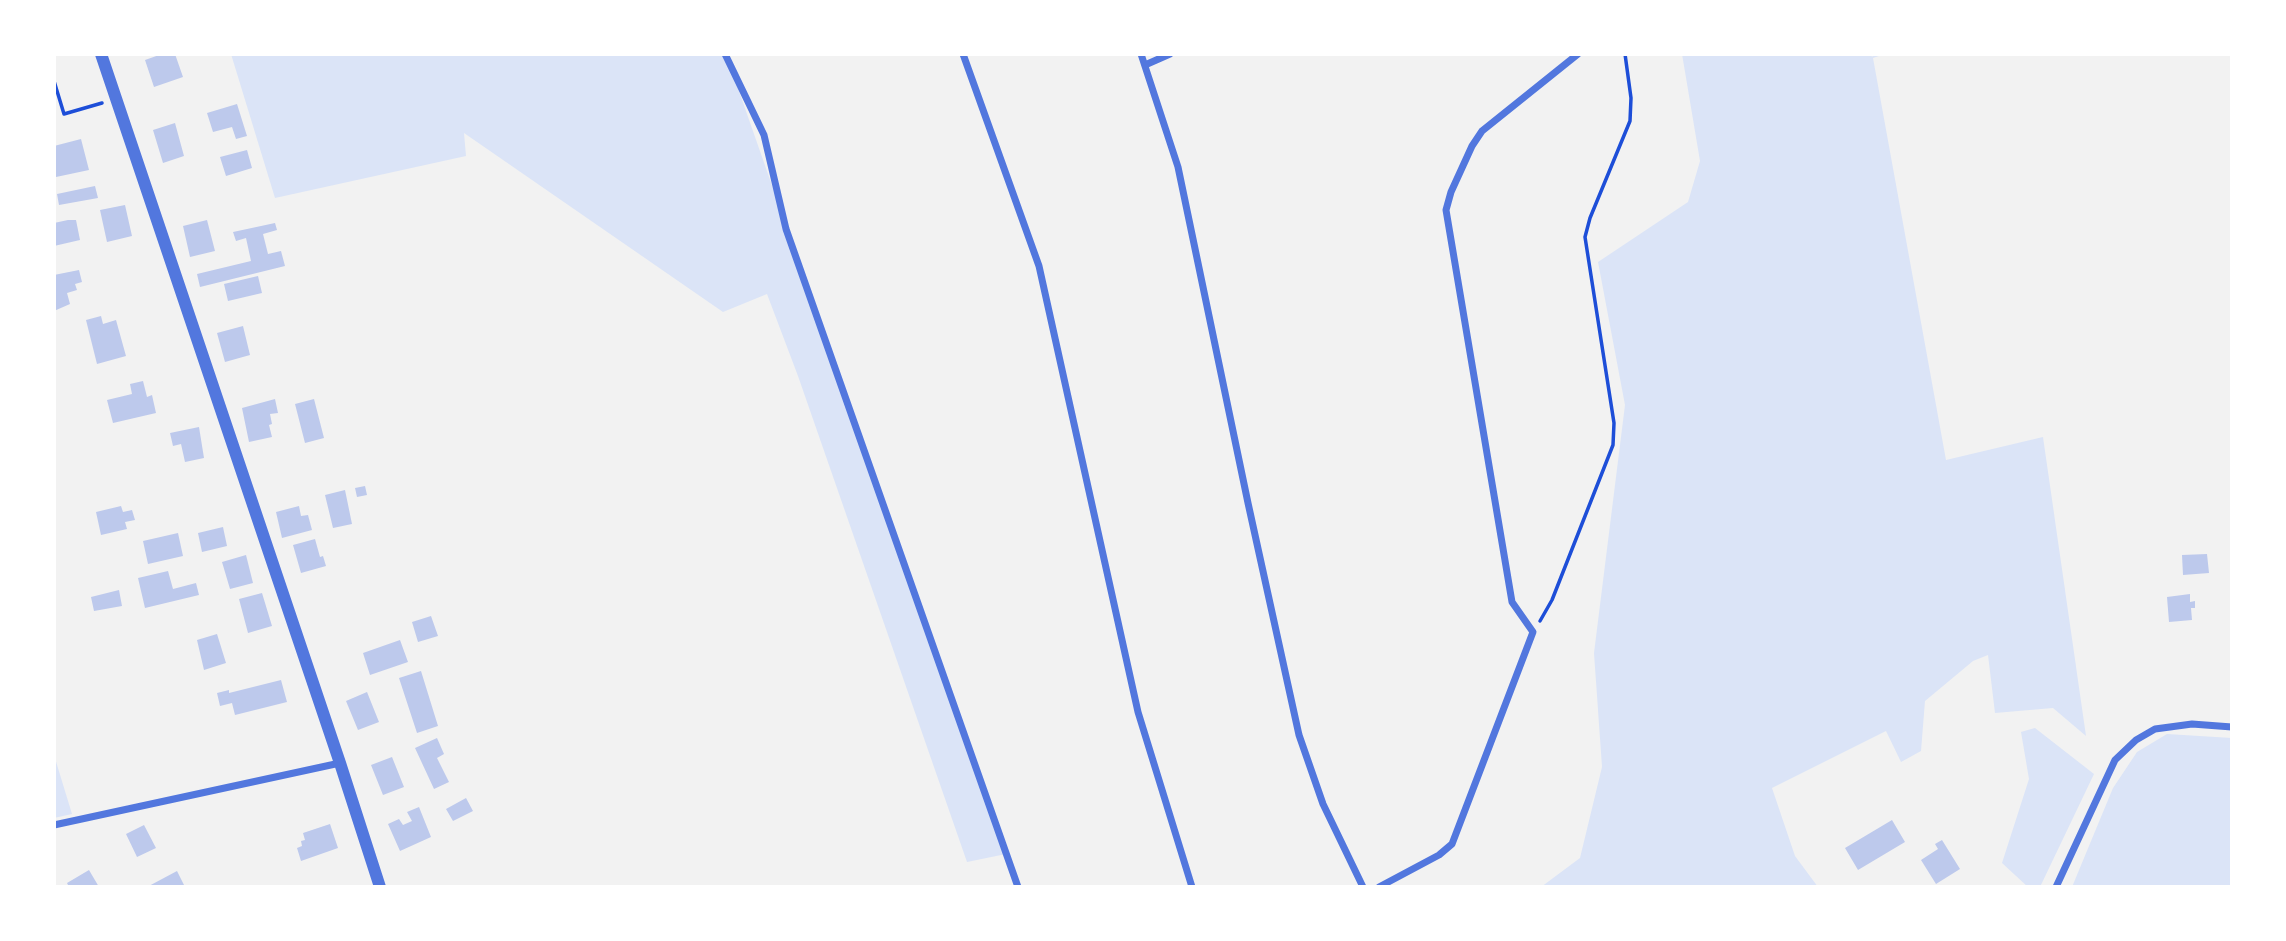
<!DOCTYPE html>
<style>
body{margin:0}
#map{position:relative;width:2286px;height:941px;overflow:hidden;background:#f2f2f2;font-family:"PT Sans",sans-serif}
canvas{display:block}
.frame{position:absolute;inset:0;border:56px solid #fff;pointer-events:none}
</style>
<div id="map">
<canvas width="2286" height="941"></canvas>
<div class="frame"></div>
</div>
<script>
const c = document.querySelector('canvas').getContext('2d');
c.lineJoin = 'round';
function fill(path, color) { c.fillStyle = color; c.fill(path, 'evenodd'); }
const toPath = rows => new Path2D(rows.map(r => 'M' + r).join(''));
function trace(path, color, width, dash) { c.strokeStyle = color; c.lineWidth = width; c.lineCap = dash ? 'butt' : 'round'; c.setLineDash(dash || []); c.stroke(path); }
const green = toPath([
 [231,54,726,54,1006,854,967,862,798,376,767,294,723,312,464,133,466,156,275,198],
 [1682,54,1871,54,1872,57,1874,54,1885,54,1873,58,1946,460,2043,437,2086,736,2053,708,1995,713,1988,655,1973,661,1925,701,1921,751,1901,762,1886,731,1772,788,1795,856,1818,887,1541,887,1580,858,1602,767,1594,653,1625,405,1598,262,1688,202,1700,161],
 [2035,728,2094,774,2040,887,2028,887,2002,863,2029,779,2021,732],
 [2167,734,2232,738,2232,887,2072,887,2113,788,2137,752],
 [54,755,72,814,54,818]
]);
const building = toPath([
 [162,54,175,54,183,77,154,87,145,60],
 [237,104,247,136,236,139,232,127,213,132,207,113],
 [175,123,184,156,163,163,153,130],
 [81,139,89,170,56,177,54,146],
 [247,150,252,168,226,176,220,157],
 [95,186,98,198,59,205,57,194],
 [125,205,132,236,107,242,100,210],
 [68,220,76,220,80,240,54,246,54,223],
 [207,220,215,251,190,257,183,226],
 [275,223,277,230,263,234,268,254,281,251,285,266,200,287,197,274,251,261,246,238,236,241,233,232],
 [79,270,82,282,75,284,77,290,67,293,70,304,54,311,54,275],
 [258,276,262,293,228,301,224,284],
 [101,316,103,324,116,320,126,356,97,364,86,320],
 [243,326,250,355,225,362,217,333],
 [143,381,147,397,152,395,156,413,113,423,107,400,132,394,130,384],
 [275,399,278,413,270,414,272,424,269,425,272,437,249,442,242,408],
 [314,399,324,438,305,443,295,404],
 [199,427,204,458,185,462,181,444,173,446,170,433],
 [365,486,367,495,357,497,355,488],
 [345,490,352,524,333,528,325,495],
 [121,506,123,512,132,510,135,520,125,522,127,529,101,535,96,512],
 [299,506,301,516,308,515,312,530,282,538,276,512],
 [223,527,227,546,202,552,198,533],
 [178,533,183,556,148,564,143,541],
 [315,539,320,557,323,556,326,566,301,573,293,545],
 [2207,554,2209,573,2183,575,2182,555],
 [246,555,253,583,230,589,222,562],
 [168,571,173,589,196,583,199,595,145,608,138,578],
 [119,590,122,606,94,611,91,597],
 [262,593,272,626,248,633,239,599],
 [2190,594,2190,602,2195,601,2195,608,2191,608,2192,620,2169,622,2167,597],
 [431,616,438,636,418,642,412,622],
 [217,634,226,663,204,670,197,640],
 [400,640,408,662,370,675,363,653],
 [421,671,438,726,417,733,399,678],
 [281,680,287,702,235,715,232,703,220,706,217,693,229,690,229,693],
 [367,692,379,722,358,730,346,701],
 [437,738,444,754,437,758,449,782,434,789,415,748],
 [392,757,404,787,383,795,371,765],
 [466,798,473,811,453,821,446,809],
 [419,807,431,837,400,851,388,824,399,819,403,825,412,821,407,812],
 [1892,820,1905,842,1858,870,1845,848],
 [330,824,338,848,301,861,297,848,302,846,301,841,305,840,303,833],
 [144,825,156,848,137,857,126,834],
 [1942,840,1960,869,1936,884,1921,860,1938,849,1935,844],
 [89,870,99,887,69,887,67,883],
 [177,871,185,887,147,887]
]);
const path = toPath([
 [54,81,64,114,102,103],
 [1540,621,1552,600,1613,445,1614,423,1585,237,1590,218,1630,121,1631,98,1625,54]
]);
const minor = toPath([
 [725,54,764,135,786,229,1018,887],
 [963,54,1039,266,1138,712,1192,887],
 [1141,54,1178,167,1248,503,1299,735,1323,804,1363,887],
 [1145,65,1170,54],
 [54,825,340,763],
 [1379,887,1439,855,1452,844,1533,632,1512,602,1446,210,1451,192,1472,146,1482,131,1578,54],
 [2056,887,2115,760,2136,740,2155,729,2192,724,2232,727]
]);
const tertiary = toPath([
 [101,54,340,763,380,887]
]);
fill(green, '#dbe4f7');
fill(building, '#bdc9ec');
trace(path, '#1d4ed8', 3.5);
trace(minor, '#5277de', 7);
trace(tertiary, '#5277de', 12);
</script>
